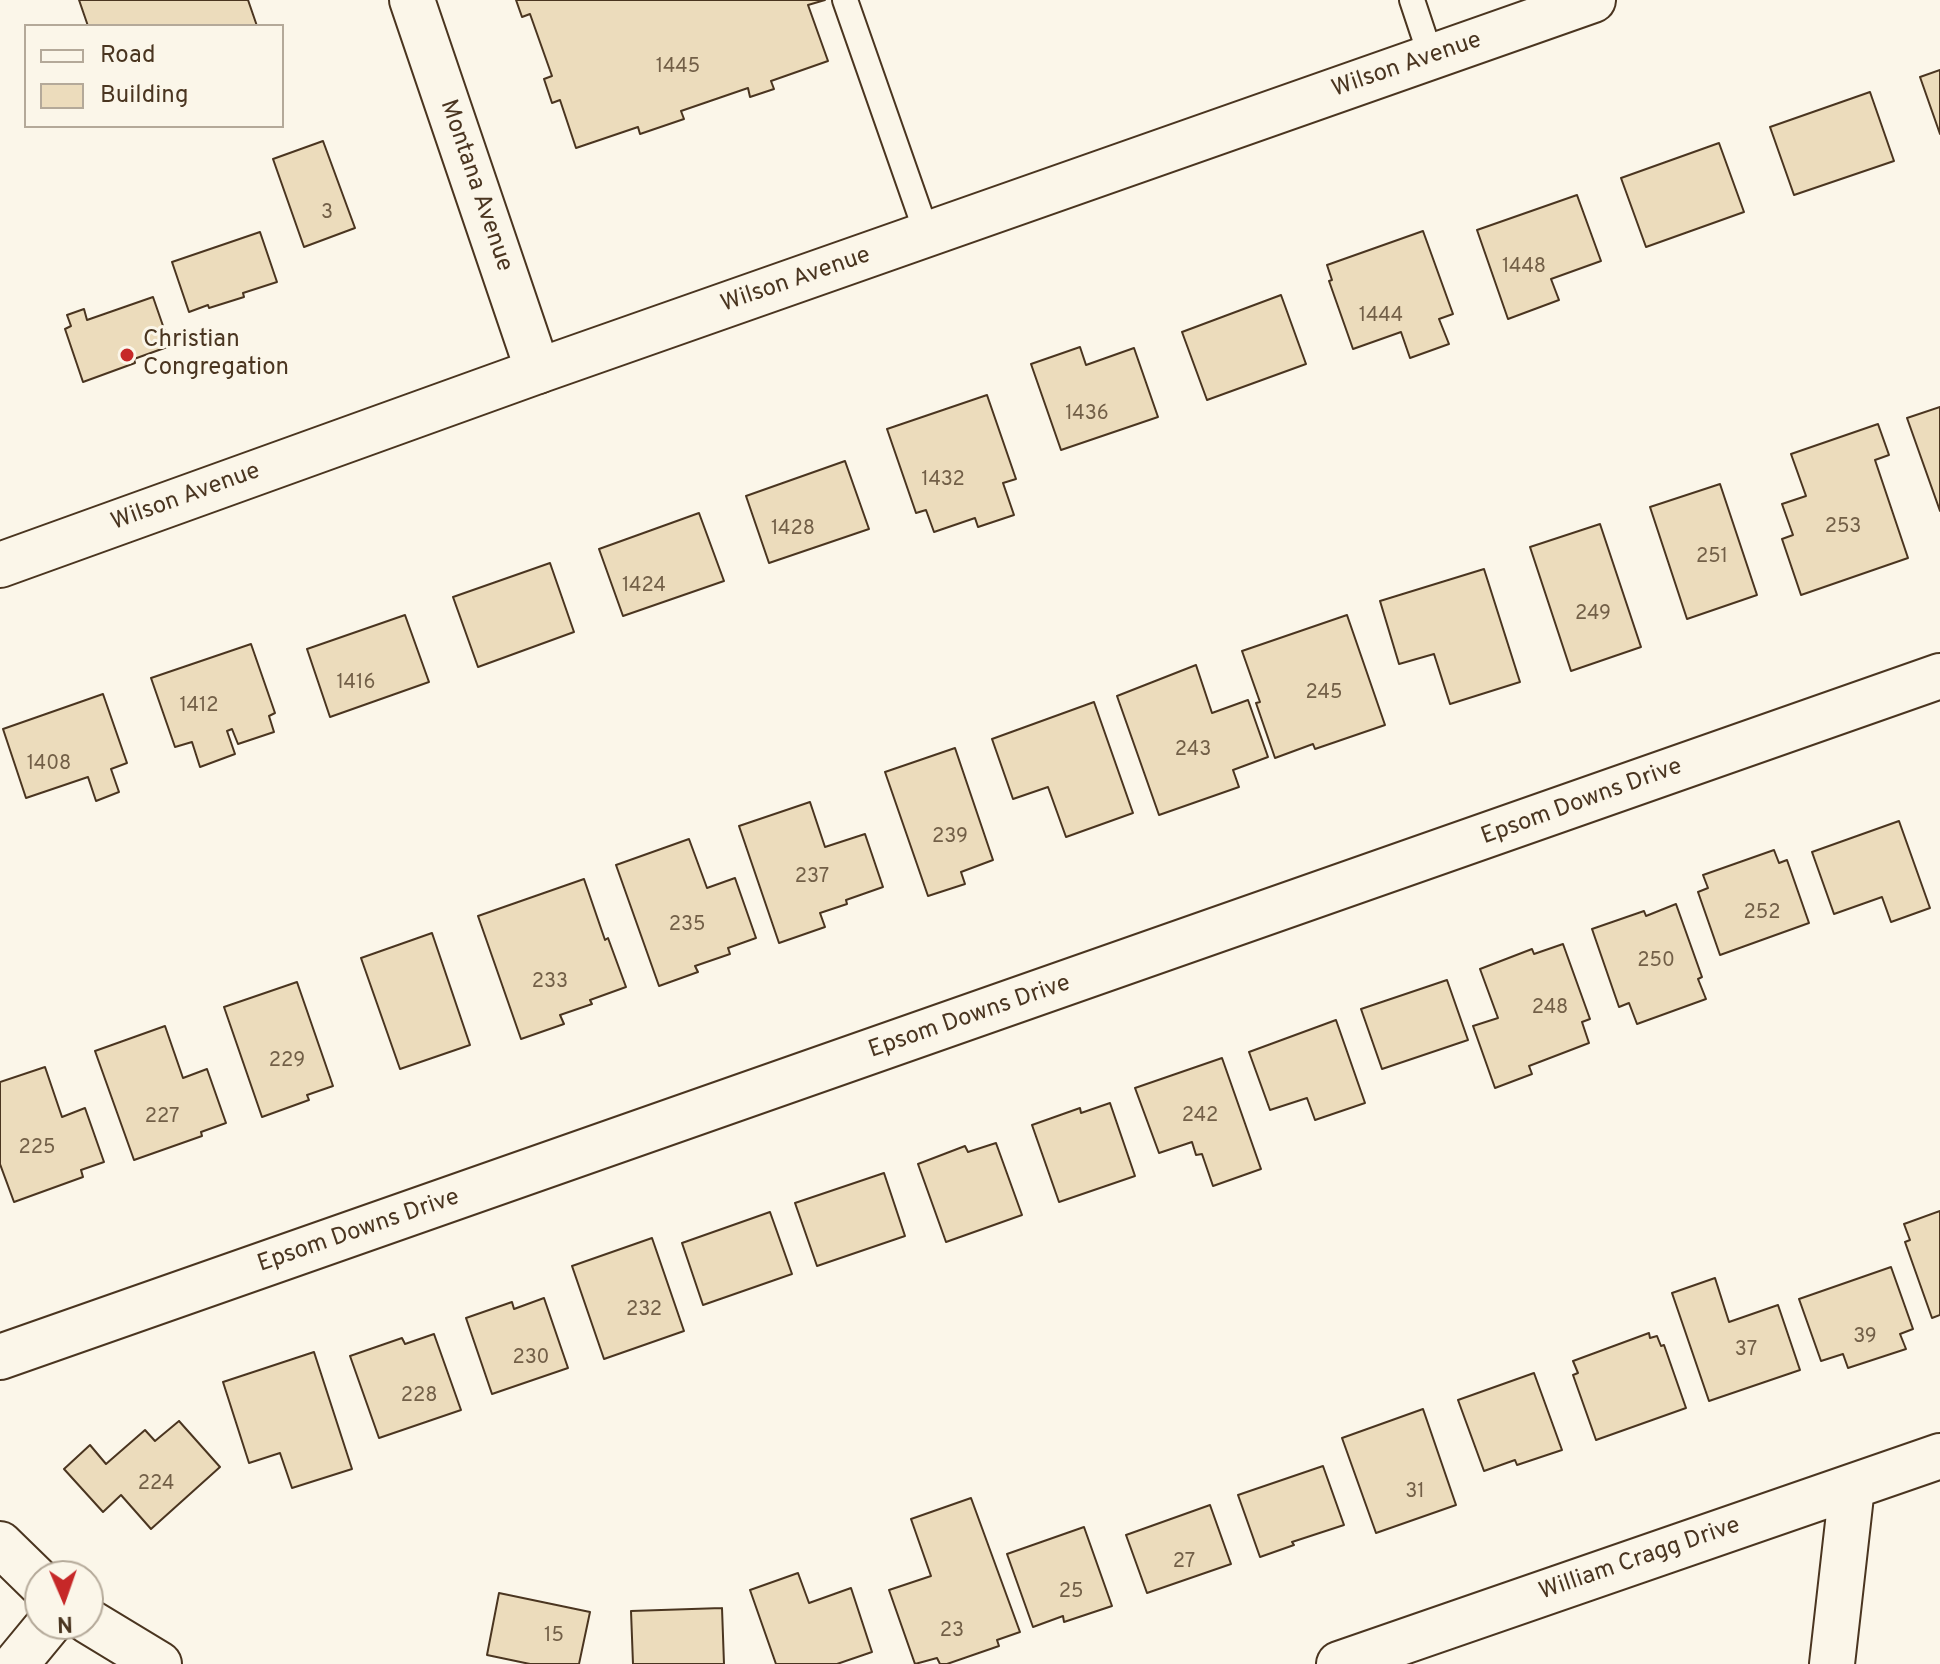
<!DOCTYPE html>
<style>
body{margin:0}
#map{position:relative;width:1940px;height:1664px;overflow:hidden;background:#fbf6e9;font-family:Overpass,sans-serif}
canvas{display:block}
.legend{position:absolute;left:24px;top:24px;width:260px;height:104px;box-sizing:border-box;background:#fbf6e9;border:2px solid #b4a999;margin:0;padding:10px 14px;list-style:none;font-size:24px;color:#4a3520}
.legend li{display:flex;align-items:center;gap:16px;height:40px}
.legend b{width:40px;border:2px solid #b4a999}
.north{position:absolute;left:24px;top:1560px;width:80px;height:80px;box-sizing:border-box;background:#fbf6e9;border:2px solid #b4a999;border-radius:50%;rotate:178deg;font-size:22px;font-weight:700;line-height:32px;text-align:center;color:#4a3520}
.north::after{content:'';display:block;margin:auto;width:28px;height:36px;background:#c62828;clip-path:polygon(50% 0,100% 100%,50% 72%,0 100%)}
</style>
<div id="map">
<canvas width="1940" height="1664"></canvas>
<ul class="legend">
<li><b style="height:10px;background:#fbf6e9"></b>Road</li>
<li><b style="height:22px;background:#ecdcbc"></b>Building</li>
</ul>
<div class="north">N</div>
</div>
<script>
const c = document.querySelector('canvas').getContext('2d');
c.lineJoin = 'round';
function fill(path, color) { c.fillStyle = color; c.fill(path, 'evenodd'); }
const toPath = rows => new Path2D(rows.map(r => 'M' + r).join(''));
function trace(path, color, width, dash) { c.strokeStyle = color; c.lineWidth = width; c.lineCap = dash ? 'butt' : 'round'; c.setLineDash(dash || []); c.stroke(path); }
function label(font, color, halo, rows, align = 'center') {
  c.font = font + ' Overpass,sans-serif'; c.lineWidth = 6; c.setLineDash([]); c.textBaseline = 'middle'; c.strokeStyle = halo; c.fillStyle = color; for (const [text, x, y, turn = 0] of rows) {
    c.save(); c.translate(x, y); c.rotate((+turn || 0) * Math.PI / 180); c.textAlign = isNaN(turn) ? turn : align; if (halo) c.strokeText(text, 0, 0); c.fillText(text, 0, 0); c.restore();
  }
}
const building = toPath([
 [79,0,248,0,257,26,88,26,79,0],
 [516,0,825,0,808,5,828,61,771,81,774,89,750,97,748,88,681,111,684,119,640,134,638,127,576,148,560,100,552,103,544,79,552,76,530,14,522,17,516,0],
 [1940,70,1940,134,1920,77,1940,70],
 [1870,92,1894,161,1794,195,1770,127,1870,92],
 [323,141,355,228,304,247,273,159,323,141],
 [1719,143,1744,212,1646,247,1621,178,1719,143],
 [1577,195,1601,261,1551,279,1559,300,1508,319,1477,230,1577,195],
 [1423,231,1453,314,1439,319,1449,344,1410,358,1401,332,1353,349,1329,281,1332,280,1327,265,1423,231],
 [260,232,277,282,243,293,244,297,209,308,208,305,189,312,172,262,260,232],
 [1281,295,1306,364,1207,400,1182,332,1281,295],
 [153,297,170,346,134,359,135,363,83,382,65,329,71,326,67,315,84,309,87,320,153,297],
 [1080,347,1086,365,1134,348,1158,417,1061,450,1031,364,1080,347],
 [987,395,1016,479,1003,483,1014,515,978,527,975,518,934,532,926,510,916,513,887,429,987,395],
 [1940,407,1940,511,1907,418,1940,407],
 [1878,424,1889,455,1875,460,1908,558,1801,595,1782,539,1793,535,1782,504,1806,496,1791,454,1878,424],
 [845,461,869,529,769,563,746,496,845,461],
 [1720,484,1757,595,1687,619,1650,507,1720,484],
 [699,513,724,581,623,616,599,549,699,513],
 [1600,524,1641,647,1571,671,1530,547,1600,524],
 [550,563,574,632,478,667,453,597,550,563],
 [1484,569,1520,682,1450,704,1434,654,1399,664,1380,601,1484,569],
 [405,615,429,682,330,717,307,649,405,615],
 [1347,615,1385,725,1315,749,1313,744,1275,758,1256,703,1260,702,1242,651,1347,615],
 [251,644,275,713,269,716,274,732,238,744,232,729,227,731,235,754,200,767,192,742,175,747,151,678,251,644],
 [1196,665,1212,713,1248,700,1268,757,1233,770,1239,787,1159,815,1117,696,1196,665],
 [103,694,127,763,111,769,119,792,96,801,88,777,26,798,3,729,103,694],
 [1094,702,1133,813,1066,837,1048,787,1013,799,992,739,1094,702],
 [955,748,993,860,961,872,965,884,928,896,885,772,955,748],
 [810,802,825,847,865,834,883,887,846,900,847,904,820,913,825,927,779,943,739,826,810,802],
 [1899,821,1930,908,1891,922,1882,897,1834,914,1812,852,1899,821],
 [689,839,707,888,735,878,756,938,728,948,730,954,695,966,698,972,659,986,616,865,689,839],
 [1774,850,1779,863,1787,860,1809,923,1720,955,1698,892,1708,888,1703,875,1774,850],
 [584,879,605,940,608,938,626,987,590,1000,592,1004,560,1015,564,1024,521,1039,478,916,584,879],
 [1676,904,1702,977,1698,979,1706,999,1637,1024,1629,1003,1619,1007,1592,929,1644,911,1646,916,1676,904],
 [432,933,470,1045,400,1069,361,958,432,933],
 [1563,944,1590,1019,1582,1022,1589,1043,1529,1066,1532,1074,1495,1088,1473,1026,1498,1018,1480,969,1532,949,1534,954,1563,944],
 [1447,980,1468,1040,1382,1069,1361,1009,1447,980],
 [297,982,333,1086,307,1095,309,1100,262,1117,224,1007,297,982],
 [1336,1020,1365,1103,1315,1120,1307,1098,1270,1110,1249,1052,1336,1020],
 [165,1026,183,1078,207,1069,226,1123,201,1132,202,1136,134,1160,95,1051,165,1026],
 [1222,1058,1261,1169,1213,1186,1202,1154,1196,1155,1192,1142,1159,1153,1135,1088,1222,1058],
 [45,1067,62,1117,85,1108,104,1162,81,1170,83,1177,14,1202,0,1164,0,1082,45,1067],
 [1110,1103,1135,1176,1059,1202,1032,1125,1080,1108,1081,1113,1110,1103],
 [996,1143,1022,1215,946,1242,918,1164,965,1146,968,1152,996,1143],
 [884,1173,905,1236,817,1266,795,1203,884,1173],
 [1940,1211,1940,1315,1932,1318,1905,1242,1910,1240,1904,1224,1940,1211],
 [770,1212,792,1274,703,1305,682,1243,770,1212],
 [652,1238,684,1331,604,1359,572,1266,652,1238],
 [1891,1267,1913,1329,1900,1334,1906,1349,1848,1368,1843,1354,1821,1361,1799,1299,1891,1267],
 [1715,1278,1729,1322,1778,1305,1800,1370,1709,1401,1672,1293,1715,1278],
 [544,1298,568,1368,492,1394,466,1318,512,1302,514,1309,544,1298],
 [1649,1333,1650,1338,1657,1336,1661,1346,1664,1345,1686,1408,1596,1440,1573,1375,1578,1373,1573,1361,1649,1333],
 [434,1334,461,1410,379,1438,350,1356,402,1338,405,1344,434,1334],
 [314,1352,352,1469,292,1488,280,1453,249,1463,223,1382,314,1352],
 [1534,1373,1562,1450,1517,1465,1515,1460,1484,1471,1458,1400,1534,1373],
 [1423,1409,1456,1505,1376,1533,1342,1438,1423,1409],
 [179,1421,220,1467,151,1529,121,1495,103,1512,64,1469,90,1445,106,1464,145,1430,155,1441,179,1421],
 [1323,1466,1344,1525,1292,1542,1294,1545,1260,1557,1238,1495,1323,1466],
 [971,1498,1020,1632,997,1640,999,1646,947,1664,940,1664,937,1658,915,1664,889,1590,931,1576,911,1519,971,1498],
 [1210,1505,1231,1564,1147,1593,1126,1535,1210,1505],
 [1084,1527,1112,1606,1064,1622,1063,1616,1033,1627,1007,1554,1084,1527],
 [798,1573,809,1603,851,1588,872,1652,837,1664,776,1664,750,1590,798,1573],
 [499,1593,590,1612,579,1664,530,1664,487,1655,499,1593],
 [722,1608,724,1664,633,1664,631,1611,722,1608]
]);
const service = toPath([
 [845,0,927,234],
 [1412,0,1431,57]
]);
const minor = toPath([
 [412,0,538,371],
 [0,1357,1940,676],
 [0,1544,40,1583],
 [88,1621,159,1664],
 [16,1664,49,1624],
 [1339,1664,1940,1456],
 [1832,1664,1852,1487]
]);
const secondary = toPath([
 [0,565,538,371,1593,0]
]);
const markers = [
 [127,355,8,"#c62828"]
];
const numberNames = [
 ["1445",678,68],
 ["3",327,214],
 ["1448",1524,268],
 ["1444",1381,317],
 ["1436",1087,415],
 ["1432",943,481],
 ["253",1843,528],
 ["1428",793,530],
 ["251",1712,558],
 ["1424",644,587],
 ["249",1593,615],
 ["1416",356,684],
 ["245",1324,694],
 ["1412",199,707],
 ["243",1193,751],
 ["1408",49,765],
 ["239",950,838],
 ["237",812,878],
 ["252",1762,914],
 ["235",687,926],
 ["250",1656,962],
 ["233",550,983],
 ["248",1550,1009],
 ["229",287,1062],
 ["242",1200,1117],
 ["227",162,1118],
 ["225",37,1149],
 ["232",644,1311],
 ["39",1865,1338],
 ["37",1746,1351],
 ["230",531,1359],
 ["228",419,1397],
 ["224",156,1485],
 ["31",1415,1493],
 ["27",1184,1563],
 ["25",1071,1593],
 ["23",952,1632],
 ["15",554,1637]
];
const streetNames = [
 ["Wilson Avenue",1407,66,-19],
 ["Montana Avenue",475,186,71],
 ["Wilson Avenue",796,281,-19],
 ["Wilson Avenue",186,498,-20],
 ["Epsom Downs Drive",1582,803,-20],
 ["Epsom Downs Drive",970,1018,-19],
 ["Epsom Downs Drive",359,1232,-19],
 ["William Cragg Drive",1640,1560,-19]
];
const poiNames = [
 ["Christian",143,341],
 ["Congregation",143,369]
];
fill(building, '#ecdcbc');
trace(building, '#4a3520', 2);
trace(service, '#4a3520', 28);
trace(minor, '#4a3520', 48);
trace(secondary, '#4a3520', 48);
trace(service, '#fbf6e9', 24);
trace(minor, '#fbf6e9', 44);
trace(secondary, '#fbf6e9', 44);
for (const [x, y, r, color] of markers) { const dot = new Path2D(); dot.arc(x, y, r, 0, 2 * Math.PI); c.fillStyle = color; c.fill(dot); trace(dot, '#fbf6e9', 3); }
label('20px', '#725f47', null, numberNames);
label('24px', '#4a3520', '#fbf6e9', streetNames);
label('24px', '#4a3520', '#fbf6e9', poiNames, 'left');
</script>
